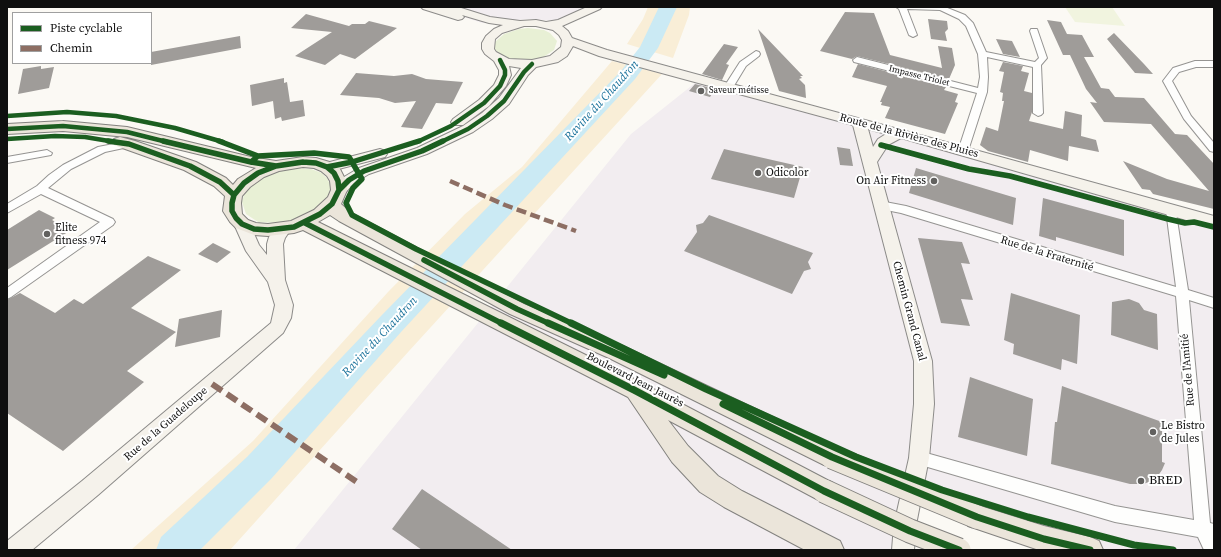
<!DOCTYPE html>
<meta charset="utf-8">
<style>
body{margin:0}
#map{position:relative;width:1221px;height:557px;overflow:hidden;background:#fbf9f4;font-family:"Source Serif 4",serif}
canvas{display:block}
.frame{position:absolute;inset:0;border:8px solid #0f0f0f;pointer-events:none}
.legend{position:absolute;left:12px;top:12px;width:140px;height:52px;box-sizing:border-box;background:#fff;border:1px solid #9f9f9f;margin:0;padding:5px 7px;list-style:none;font-size:12px;color:#0f0f0f}
.legend li{display:flex;align-items:center;gap:8px;height:20px}
.legend b{width:20px;border:1px solid #9f9f9f}
</style>
<div id="map">
<canvas width="1221" height="557"></canvas>
<div class="frame"></div>
<ul class="legend">
<li><b style="height:5px;background:#1b5e20"></b>Piste cyclable</li>
<li><b style="height:5px;background:#8d6e63"></b>Chemin</li>
</ul>
</div>
<script>
const c = document.querySelector('canvas').getContext('2d');
c.lineJoin = 'round';
function fill(path, color) { c.fillStyle = color; c.fill(path, 'evenodd'); }
const toPath = rows => new Path2D(rows.map(r => 'M' + r).join(''));
function trace(path, color, width, dash) { c.strokeStyle = color; c.lineWidth = width; c.lineCap = dash ? 'butt' : 'round'; c.setLineDash(dash || []); c.stroke(path); }
function label(font, color, halo, rows, align = 'center') {
  c.font = font + ' "Source Serif 4",serif'; c.lineWidth = 4; c.setLineDash([]); c.textBaseline = 'middle'; c.strokeStyle = halo; c.fillStyle = color; for (const [text, x, y, turn = 0] of rows) {
    c.save(); c.translate(x, y); c.rotate((+turn || 0) * Math.PI / 180); c.textAlign = isNaN(turn) ? turn : align; if (halo) c.strokeText(text, 0, 0); c.fillText(text, 0, 0); c.restore();
  }
}
const industrial = toPath([
 [433,7,587,7,565,20,554,21,531,19,482,23],
 [700,79,1214,222,1214,550,1090,550,913,485,903,550,294,550,631,134]
]);
const green = toPath([
 [528,28,544,30,550,33,557,41,554,50,542,58,534,60,515,60,507,58,496,51,494,47,495,42,504,34,519,29],
 [298,168,311,169,322,173,327,178,330,184,330,191,326,199,311,213,290,222,279,223,258,222,246,214,242,202,244,195,250,187,259,180,270,174,284,169]
]);
const sand = toPath([
 [648,7,690,7,689,15,673,58,627,44,643,19],
 [612,61,662,74,409,351,230,550,131,550,253,441,388,292,465,214,522,167]
]);
const pitch = toPath([
 [1065,7,1112,7,1125,26,1075,22]
]);
const river = toPath([
 [659,7,677,7,658,48,635,79,401,332,271,479,200,550,156,550,161,537,247,457,381,316,621,71,640,47,659,7]
]);
const building = toPath([
 [845,12,874,13,890,55,942,68,938,46,952,48,955,65,949,79,857,56,852,59,820,51],
 [306,14,349,26,352,24,365,24,369,21,397,28,355,59,340,54,325,65,295,56,332,32,291,28],
 [928,19,947,21,948,29,945,32,947,41,931,39],
 [1047,20,1061,22,1067,34,1082,35,1094,57,1084,57,1101,88,1109,89,1115,97,1144,98,1175,134,1187,135,1214,164,1214,209,1153,194,1150,190,1142,189,1123,161,1167,179,1209,191,1151,124,1104,122,1090,102,1097,103,1086,89,1070,55,1063,55],
 [758,29,803,76,800,76,802,78,799,79,805,85,806,98,779,91],
 [1114,33,1144,64,1153,74,1135,73,1107,39],
 [240,36,241,48,151,65,151,52],
 [996,39,1012,41,1020,57,1003,54],
 [724,44,738,47,726,64,729,65,722,80,702,74],
 [1003,62,1023,66,1021,71,1029,73,1024,91,1032,93,1032,112,1029,121,1063,129,1065,111,1082,115,1081,136,1096,140,1099,152,1069,146,1068,161,1030,150,1028,162,988,151,980,145,986,127,998,131,1004,101,1002,101,1003,93,1000,92,1004,72,999,71],
 [858,64,946,87,944,90,958,94,955,102,958,103,945,134,885,118,890,107,881,105,882,102,880,102,887,86,852,77],
 [41,66,41,69,54,67,49,88,18,94,23,69],
 [356,73,394,76,412,74,426,79,463,82,452,104,436,103,422,129,401,127,416,101,395,103,379,98,340,95],
 [284,78,284,83,287,82,290,102,303,100,305,116,282,121,281,117,275,119,273,101,252,106,250,85],
 [695,84,715,89,710,97,689,91],
 [837,147,850,149,853,166,840,165],
 [724,149,803,167,794,198,711,179],
 [916,168,1016,198,1013,225,909,193],
 [1043,198,1124,220,1124,256,1056,237,1056,241,1039,236],
 [39,210,55,218,52,220,71,230,7,270,7,230],
 [709,215,813,253,808,262,811,269,804,271,792,294,684,251,697,232,696,225,703,223],
 [918,238,962,242,970,264,961,263,973,300,961,299,970,326,941,323],
 [213,243,231,252,217,263,198,254],
 [148,256,181,270,131,308,176,332,127,371,144,382,63,451,7,413,7,300,20,293,55,313,74,299,83,304],
 [1011,293,1080,315,1077,364,1062,359,1061,370,1013,354,1014,344,1004,340],
 [1129,299,1139,303,1144,310,1157,314,1158,350,1111,335,1112,302],
 [222,310,220,337,175,347,179,319],
 [970,377,1033,399,1027,456,958,437],
 [1062,386,1162,422,1162,462,1165,463,1162,470,1155,480,1143,484,1130,484,1051,464,1055,422,1057,422],
 [422,489,512,550,422,550,392,529]
]);
const street = toPath([
 [896,7,945,7,965,15,973,23,986,52,1035,62,1039,58,1030,31,1031,29,1037,29,1047,58,1041,65,1043,113,1041,115,1038,116,1033,113,1033,67,987,57,988,77,987,92,968,151,967,153,959,153,958,151,977,93,854,62,853,60,857,57,978,88,980,77,978,54,966,26,959,19,940,10,907,9,917,35,913,37,909,35,899,9,896,7],
 [756,51,759,52,760,54,759,56,746,66,732,89,726,89,724,87,740,62,756,51],
 [1195,61,1214,61,1214,67,1196,67,1179,72,1172,81,1191,116,1214,143,1214,152,1210,151,1184,119,1163,81,1173,68,1195,61],
 [129,141,133,142,134,144,133,146,105,152,71,169,48,188,113,219,115,222,113,225,11,297,7,299,7,288,100,222,41,194,7,213,7,204,37,186,49,175,63,165,98,147,129,141],
 [47,150,52,153,51,155,7,163,7,157,47,150],
 [880,201,906,206,1176,287,1166,210,1167,207,1175,207,1188,290,1214,298,1214,308,1189,300,1210,523,1214,524,1214,550,1204,550,1198,537,1115,522,914,463,912,458,914,453,919,451,1115,506,1194,520,1176,296,901,213,876,208,875,205,876,202,880,201]
]);
const secondary = toPath([
 [421,7,442,8,441,7,458,7,490,17,520,21,536,20,546,22,558,20,587,7,602,7,600,9,562,26,568,31,572,38,607,50,968,148,1214,216,1214,228,901,138,888,145,877,162,932,361,934,404,929,458,916,525,914,550,892,550,894,525,909,458,914,404,914,361,853,125,599,56,573,46,567,56,558,62,536,67,528,75,509,104,492,119,473,132,427,154,369,174,354,183,344,194,339,195,334,194,331,190,334,186,344,177,359,168,417,148,463,126,482,113,499,98,521,68,509,66,511,75,506,86,489,106,463,125,453,125,451,122,453,119,479,100,494,85,499,75,499,70,494,61,485,54,482,49,482,43,486,36,494,29,503,25,489,23,462,15,464,17,462,19,458,20,423,9,421,7],
 [524,26,536,26,553,30,559,35,562,40,561,47,550,56,532,60,509,59,496,52,494,49,495,39,502,33,524,26],
 [868,129,886,134,878,139,873,147,868,129],
 [380,149,385,151,387,154,385,157,327,172,322,170,320,167,322,164,380,149],
 [242,218,248,220,259,245,267,255,267,244,269,237,277,225,283,223,289,225,291,229,285,238,283,244,285,280,293,305,291,318,283,333,98,495,32,550,7,550,7,541,82,481,271,323,275,305,268,282,246,251,234,224,236,220,242,218]
]);
const primary = toPath([
 [63,121,127,127,251,157,276,161,303,157,316,158,333,163,340,169,346,181,347,190,341,204,351,213,524,304,623,346,840,449,844,457,840,465,832,468,824,465,609,358,510,314,339,221,330,215,318,222,642,383,833,483,836,491,833,499,824,503,668,420,688,446,718,476,742,491,840,541,844,550,805,550,724,507,700,492,672,462,628,397,303,230,294,233,268,236,254,235,236,228,230,222,223,211,225,196,214,186,184,170,114,145,112,142,114,139,120,137,135,141,196,162,226,178,233,185,238,179,256,168,127,137,63,131,7,134,7,124,63,121],
 [303,167,314,168,321,171,327,176,330,181,331,190,328,197,314,210,291,221,268,224,256,223,248,220,242,214,241,203,242,196,250,187,264,177,279,171,303,167],
 [977,505,1044,526,1090,537,1099,541,1103,550,1039,550,977,529,968,526,965,517,968,508,977,505]
]);
const primaryBridge = toPath([
 [832,457,977,517],
 [824,491,910,531,959,550]
]);
const quietFar1 = toPath([
 [450,181,505,205,576,231]
]);
const quiet = toPath([
 [212,384,357,482]
]);
const cyclewayFar2 = toPath([
 [7,116,67,112,116,116,175,128,223,142],
 [7,129,63,126,127,132,167,142],
 [7,139,55,136,85,137,115,142],
 [417,142,451,126,484,103,500,86,505,75,505,70,500,60],
 [441,142,468,129,487,116,504,101,524,72,532,64]
]);
const cyclewayFar1 = toPath([
 [108,141,129,144,190,166,220,182,234,195],
 [163,141,251,162,276,166],
 [219,141,258,156],
 [881,145,969,169,1010,176,1168,219,1185,223,1194,222,1214,227],
 [251,162,258,156,314,153,349,157,362,179,353,188,346,203,352,215,416,249,573,324],
 [303,162,316,163,327,167,334,173,338,181,339,190,332,204,320,214,294,227,268,230,254,229,242,224,236,218,232,211,232,203,234,195,244,183,258,173,276,166,303,162],
 [327,167,352,162,419,141],
 [339,190,349,180,364,171,422,151,443,141],
 [305,223,503,324],
 [424,260,517,309,550,324]
]);
const cycleway = toPath([
 [501,323,634,390,824,491,910,531,959,550],
 [548,323,664,375],
 [571,323,706,389,856,457,942,490,1028,517,1134,545,1173,550],
 [723,404,832,457,977,517,1044,539,1090,550]
]);
const markers = [
 [701,91,4,"#62615f"],
 [758,173,4,"#62615f"],
 [934,181,4,"#62615f"],
 [47,234,4,"#62615f"],
 [1153,432,4,"#62615f"],
 [1141,481,4,"#62615f"]
];
const farStreetnames = [
 ["Impasse Triolet",919,76,14]
];
const farPoinames = [
 ["Saveur métisse",709,91]
];
const streetNames = [
 ["Route de la Rivière des Pluies",909,136,15],
 ["Rue de la Fraternité",1047,254,17],
 ["Chemin Grand Canal",909,311,75],
 ["Rue de l'Amitié",1188,370,-95],
 ["Boulevard Jean Jaurès",635,380,27],
 ["Rue de la Guadeloupe",166,424,-41]
];
const poiNames = [
 ["Odicolor",766,173],
 ["On Air Fitness",926,181,"right"],
 ["Elite",55,228],
 ["fitness 974",55,241],
 ["Le Bistro",1161,426],
 ["de Jules",1161,439]
];
const waterNames = [
 ["Ravine du Chaudron",602,101,-48],
 ["Ravine du Chaudron",380,337,-47]
];
const nearPoinames = [
 ["BRED",1149,481]
];
fill(industrial, '#f2edf0');
fill(green, '#e8f0d5');
fill(sand, '#f9eed7');
fill(pitch, '#f1f4df');
fill(river, '#cbeaf4');
fill(building, '#9f9c99');
trace(street, '#959492', 2);
trace(secondary, '#8c8b89', 2);
trace(primary, '#83827f', 2);
fill(street, '#fefefd');
fill(secondary, '#f5f2eb');
fill(primary, '#ebe5da');
trace(primaryBridge, '#83827f', 25, []);
trace(primaryBridge, '#ebe5da', 23);
trace(quietFar1, '#8d6e63', 4.5, [10, 4.5]);
trace(quiet, '#8d6e63', 6, [12, 6]);
trace(cyclewayFar2, '#1b5e20', 4.5);
trace(cyclewayFar1, '#1b5e20', 5.5);
trace(cycleway, '#1b5e20', 7);
for (const [x, y, r, color] of markers) { const dot = new Path2D(); dot.arc(x, y, r, 0, 2 * Math.PI); c.fillStyle = color; c.fill(dot); trace(dot, '#fff', 1.5); }
label('9px', '#0f0f0f', '#fff', farStreetnames);
label('9px', '#0f0f0f', '#fff', farPoinames, 'left');
label('11px', '#0f0f0f', '#fff', streetNames);
label('11px', '#0f0f0f', '#fff', poiNames, 'left');
label('italic 12px', '#1c739c', '#fff', waterNames);
label('13px', '#0f0f0f', '#fff', nearPoinames, 'left');
</script>
